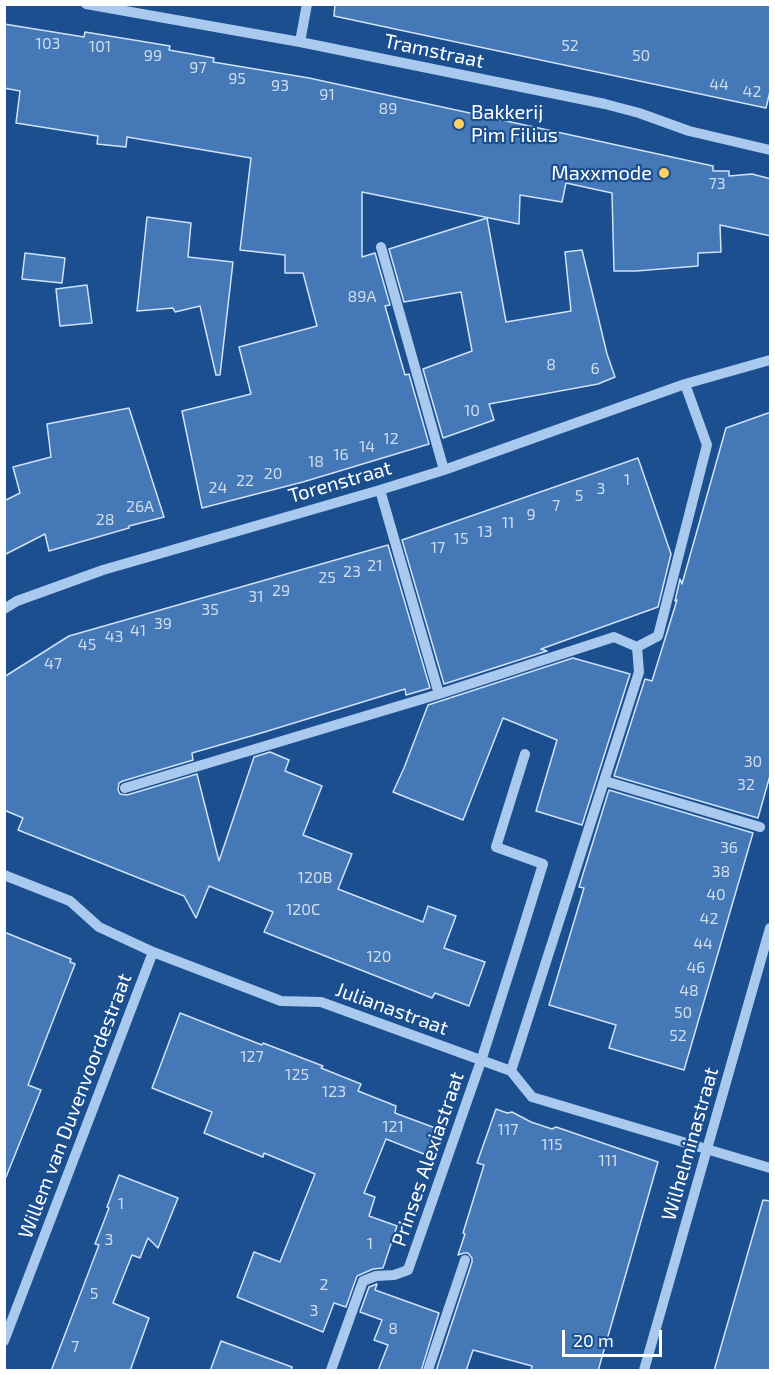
<!DOCTYPE html>
<style>
body{margin:0}
#map{position:relative;width:775px;height:1375px;overflow:hidden;background:#1b4f8f;font-family:"Exo 2",sans-serif}
canvas{display:block}
.frame{position:absolute;inset:0;border:6px solid #fff;pointer-events:none}
.scale{position:absolute;left:562px;top:1330px;width:100px;height:27px;box-sizing:border-box;border:3px solid #fff;border-top:0;padding-left:8px;font-size:18px;line-height:21px;white-space:nowrap;color:#fff;-webkit-text-stroke:4px #1b4f8f;paint-order:stroke}
</style>
<div id="map">
<canvas width="775" height="1375"></canvas>
<div class="frame"></div>
<div class="scale">20 m</div>
</div>
<script>
const c = document.querySelector('canvas').getContext('2d');
c.lineJoin = 'round';
function fill(path, color) { c.fillStyle = color; c.fill(path, 'evenodd'); }
const toPath = rows => new Path2D(rows.map(r => 'M' + r).join(''));
function trace(path, color, width, dash) { c.strokeStyle = color; c.lineWidth = width; c.lineCap = dash ? 'butt' : 'round'; c.setLineDash(dash || []); c.stroke(path); }
function label(font, color, halo, rows, align = 'center') {
  c.font = font + ' "Exo 2",sans-serif'; c.lineWidth = 4.5; c.setLineDash([]); c.textBaseline = 'middle'; c.strokeStyle = halo; c.fillStyle = color; for (const [text, x, y, turn = 0] of rows) {
    c.save(); c.translate(x, y); c.rotate((+turn || 0) * Math.PI / 180); c.textAlign = isNaN(turn) ? turn : align; if (halo) c.strokeText(text, 0, 0); c.fillText(text, 0, 0); c.restore();
  }
}
const building = toPath([
 [335,4,771,4,771,87,766,108,334,16,335,4],
 [4,24,84,37,85,32,170,46,169,50,214,58,213,62,309,78,713,166,713,171,729,171,729,176,752,174,771,179,771,236,720,225,721,252,698,253,698,266,636,271,614,271,612,193,566,183,562,202,520,195,519,224,362,192,362,257,375,253,390,305,385,306,405,375,409,374,429,444,303,482,202,508,182,411,251,394,239,347,317,326,303,273,285,273,285,255,240,250,251,158,127,137,126,147,97,144,98,136,16,123,20,91,4,88,4,24],
 [147,217,191,223,188,257,233,262,220,375,216,375,200,306,175,312,173,308,137,311,147,217],
 [487,218,506,322,571,311,565,252,582,250,607,354,615,377,598,384,489,404,494,420,443,438,423,369,472,351,461,292,404,302,389,249,487,218],
 [25,253,65,258,62,283,22,279,25,253],
 [87,285,92,323,60,326,56,289,87,285],
 [129,408,164,517,129,526,129,528,49,551,45,534,4,555,4,501,20,493,13,467,51,457,47,424,129,408],
 [771,412,771,772,758,818,614,776,645,679,652,681,677,600,675,601,680,579,682,584,726,428,771,412],
 [638,458,671,554,658,607,541,649,547,651,444,684,402,540,638,458],
 [388,545,430,688,406,695,405,689,258,734,192,753,193,760,123,781,119,783,118,790,120,794,127,795,197,774,219,861,254,757,270,752,289,760,285,771,322,786,303,835,352,854,338,889,423,922,428,906,456,916,444,948,485,962,469,1006,435,993,432,998,264,932,273,912,209,886,196,918,184,896,18,830,23,818,4,810,4,677,69,636,388,545],
 [573,658,630,674,582,825,536,811,557,740,503,718,463,820,393,792,404,768,428,705,573,658],
 [609,790,753,833,684,1070,609,1048,616,1025,549,1005,584,888,579,887,609,790],
 [4,932,71,959,70,962,75,964,28,1085,41,1090,6,1177,4,1177,4,932],
 [180,1013,262,1045,263,1043,323,1066,321,1068,361,1084,358,1091,396,1106,395,1113,438,1129,429,1156,386,1139,364,1193,375,1197,369,1216,397,1226,383,1268,373,1269,357,1276,346,1307,334,1303,323,1332,237,1297,254,1252,280,1262,315,1174,264,1153,263,1157,204,1133,212,1112,152,1088,180,1013],
 [496,1109,507,1113,512,1112,531,1122,552,1129,556,1127,658,1162,598,1371,531,1371,532,1366,473,1350,466,1371,436,1371,472,1262,472,1258,468,1253,464,1253,458,1255,465,1234,463,1233,484,1165,477,1163,496,1109],
 [119,1175,178,1198,158,1248,148,1238,140,1258,132,1255,113,1303,149,1318,130,1371,51,1371,99,1245,95,1244,109,1208,107,1207,119,1175],
 [763,1200,771,1201,771,1371,714,1371,763,1200],
 [377,1284,375,1290,439,1313,421,1371,378,1371,388,1345,374,1340,382,1320,360,1312,369,1287,377,1284],
 [221,1341,292,1367,291,1371,210,1371,221,1341]
]);
const minor = toPath([
 [86,4,300,42,605,104,639,113,689,131,770,150],
 [300,42,307,4],
 [381,247,444,470],
 [380,490,439,694],
 [4,609,17,601,103,570,380,490,444,470,685,384,770,360],
 [637,647,658,636,707,445,685,384],
 [605,781,760,827],
 [125,788,439,694,614,637,637,647],
 [4,875,70,901,99,927,153,952,281,1001,321,1002,511,1071,532,1097,770,1168],
 [511,1071,639,672,637,647],
 [4,1341,153,952],
 [331,1370,363,1281,376,1276,394,1275,408,1270,481,1061,516,951,543,864,496,847,525,754],
 [428,1370,465,1260],
 [644,1370,770,928]
]);
const markers = [
 [459,124,6,"#ffd166"],
 [664,173,6,"#ffd166"]
];
const numberNames = [
 ["103",48,44],
 ["52",570,46],
 ["101",100,47],
 ["99",153,56],
 ["50",641,56],
 ["97",198,68],
 ["95",237,79],
 ["44",719,85],
 ["93",280,86],
 ["42",752,92],
 ["91",327,95],
 ["89",388,109],
 ["73",717,184],
 ["89A",362,297],
 ["8",551,365],
 ["6",595,369],
 ["10",472,411],
 ["12",391,439],
 ["14",367,447],
 ["16",341,455],
 ["18",316,462],
 ["20",273,474],
 ["1",627,480],
 ["22",245,481],
 ["24",218,488],
 ["3",601,489],
 ["5",579,496],
 ["7",556,506],
 ["26A",140,507],
 ["9",531,515],
 ["28",105,520],
 ["11",508,523],
 ["13",485,532],
 ["15",461,539],
 ["17",438,548],
 ["21",375,566],
 ["23",352,572],
 ["25",327,578],
 ["29",281,591],
 ["31",256,597],
 ["35",210,610],
 ["39",163,624],
 ["41",138,631],
 ["43",114,637],
 ["45",87,645],
 ["47",53,664],
 ["30",753,762],
 ["32",746,785],
 ["36",729,848],
 ["38",721,872],
 ["120B",315,878],
 ["40",716,895],
 ["120C",303,910],
 ["42",709,919],
 ["44",703,944],
 ["120",379,957],
 ["46",696,968],
 ["48",689,991],
 ["50",683,1013],
 ["52",678,1036],
 ["127",252,1057],
 ["125",297,1075],
 ["123",334,1092],
 ["121",393,1127],
 ["117",508,1130],
 ["115",552,1145],
 ["111",608,1161],
 ["1",121,1204],
 ["3",109,1240],
 ["1",370,1244],
 ["2",324,1285],
 ["5",94,1294],
 ["3",314,1311],
 ["8",393,1329],
 ["7",75,1347]
];
const streetNames = [
 ["Tramstraat",434,51,12],
 ["Torenstraat",340,482,-16],
 ["Julianastraat",392,1009,20],
 ["Willem van Duvenvoordestraat",75,1106,-69],
 ["Wilhelminastraat",690,1144,-74],
 ["Prinses Alexiastraat",428,1159,-71]
];
const poiNames = [
 ["Bakkerij",471,112],
 ["Pim Filius",471,135],
 ["Maxxmode",652,173,"right"]
];
fill(building, '#4478b7');
trace(building, '#cfe3fa', 1.5);
trace(minor, '#a9c9ee', 10);
for (const [x, y, r, color] of markers) { const dot = new Path2D(); dot.arc(x, y, r, 0, 2 * Math.PI); c.fillStyle = color; c.fill(dot); trace(dot, '#1b4f8f', 2); }
label('16px', '#d0dded', null, numberNames);
label('20px', '#fff', '#1b4f8f', streetNames);
label('20px', '#fff', '#1b4f8f', poiNames, 'left');
</script>
